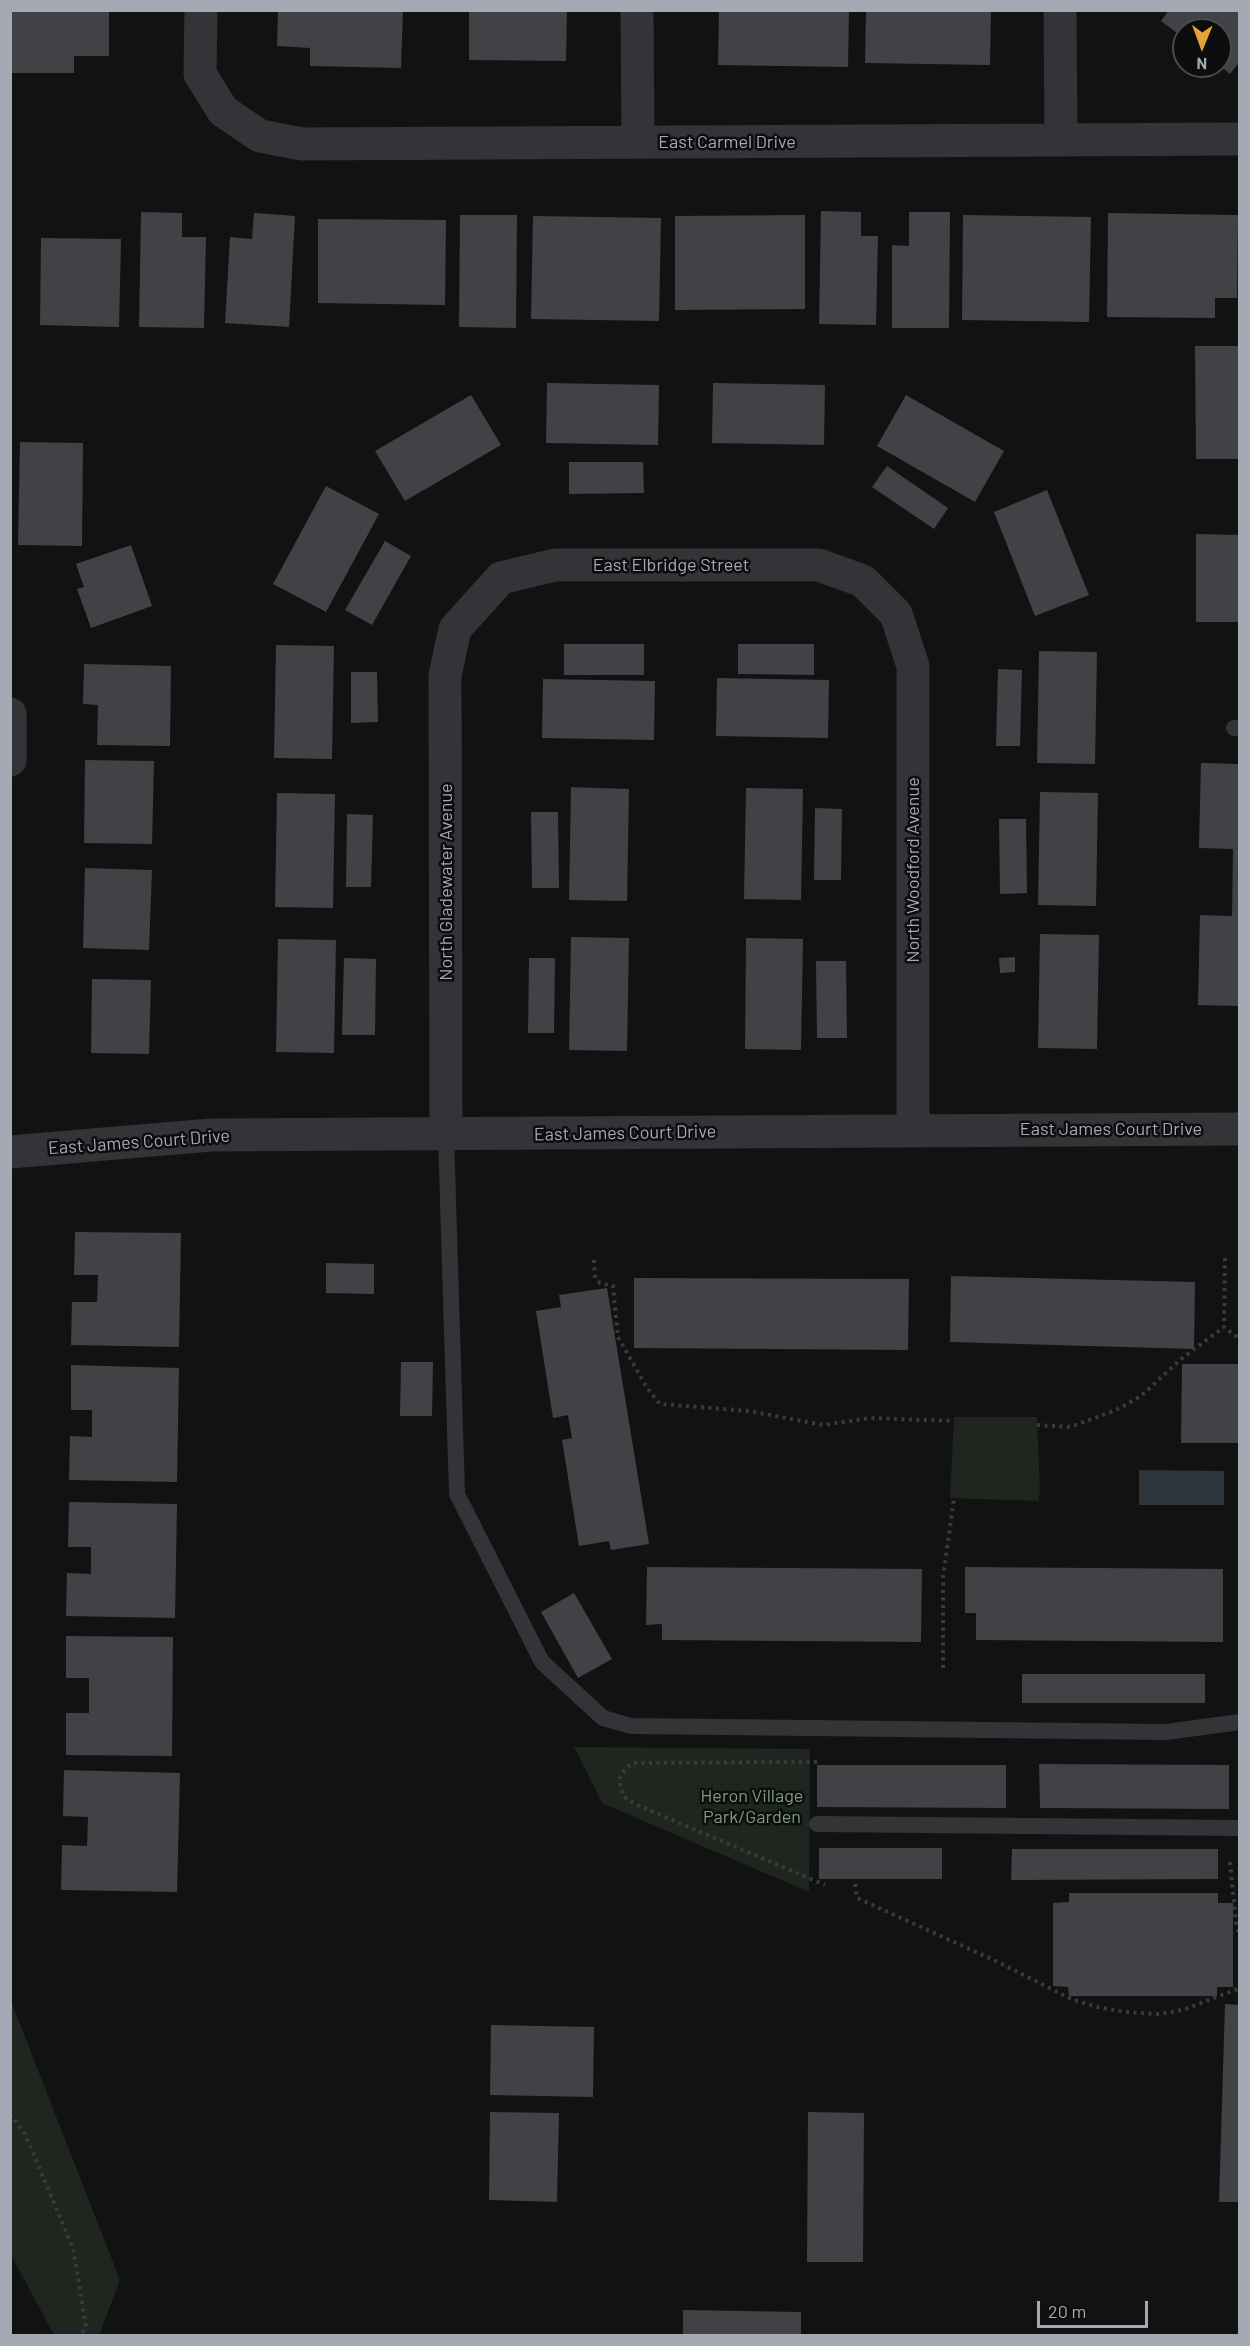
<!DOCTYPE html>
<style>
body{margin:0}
#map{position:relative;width:1250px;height:2346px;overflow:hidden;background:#121213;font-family:Barlow,sans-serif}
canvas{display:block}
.frame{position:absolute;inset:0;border:12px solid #a4a9b3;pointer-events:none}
.north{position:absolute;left:1172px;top:18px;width:60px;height:60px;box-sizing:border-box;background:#0d0d0e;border:2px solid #494b50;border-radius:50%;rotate:181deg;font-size:16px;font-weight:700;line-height:24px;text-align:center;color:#a4a9b3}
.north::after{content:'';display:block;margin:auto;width:21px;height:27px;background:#e5a238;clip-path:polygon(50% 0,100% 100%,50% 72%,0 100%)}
.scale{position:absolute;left:1037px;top:2301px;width:111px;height:27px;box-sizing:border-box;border:3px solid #a4a9b3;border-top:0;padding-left:8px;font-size:18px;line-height:21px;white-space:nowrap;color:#a4a9b3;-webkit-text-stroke:4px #0d0d0e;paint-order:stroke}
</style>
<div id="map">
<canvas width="1250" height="2346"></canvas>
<div class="frame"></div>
<div class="north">N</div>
<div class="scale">20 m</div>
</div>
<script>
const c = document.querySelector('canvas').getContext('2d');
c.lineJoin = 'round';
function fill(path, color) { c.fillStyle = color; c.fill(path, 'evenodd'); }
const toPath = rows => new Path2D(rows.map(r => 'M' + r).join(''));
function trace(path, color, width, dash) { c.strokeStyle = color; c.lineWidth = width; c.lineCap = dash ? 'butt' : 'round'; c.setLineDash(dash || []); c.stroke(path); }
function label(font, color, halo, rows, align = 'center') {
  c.font = font + ' Barlow,sans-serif'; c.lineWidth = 5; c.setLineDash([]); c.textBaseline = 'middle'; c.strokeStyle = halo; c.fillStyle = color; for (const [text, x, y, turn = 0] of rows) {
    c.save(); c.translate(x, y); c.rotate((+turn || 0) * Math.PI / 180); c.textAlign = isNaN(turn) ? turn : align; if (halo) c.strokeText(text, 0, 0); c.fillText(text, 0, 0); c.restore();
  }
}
const green = toPath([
 [954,1417,1037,1417,1040,1492,1038,1501,950,1498],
 [574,1747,810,1749,809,1892,602,1803],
 [11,2001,120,2280,99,2335,54,2335,11,2255]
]);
const water = toPath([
 [1139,1470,1224,1471,1224,1505,1139,1505]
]);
const building = toPath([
 [10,10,109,10,109,56,74,56,74,73,10,73],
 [278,10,403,10,401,68,310,66,310,48,277,46],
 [469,10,567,10,566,61,469,60],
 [719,10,849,10,848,67,718,65],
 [866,10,991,10,990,65,865,63],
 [1169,10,1240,10,1240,61,1230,74,1220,66,1220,30,1184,30,1184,38,1161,21],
 [821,211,861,212,861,236,878,236,876,325,819,324],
 [141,212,182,213,182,237,206,237,204,328,139,327],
 [909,212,950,212,949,328,892,328,892,245,909,246],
 [254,213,295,216,289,327,225,323,230,237,252,239],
 [1108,213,1238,215,1237,298,1215,298,1215,318,1107,317],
 [460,215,517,215,516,328,459,327],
 [805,215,805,309,675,310,675,216],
 [963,215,1091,217,1089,322,962,320],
 [533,216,661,218,659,321,531,319],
 [318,219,446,220,445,305,318,303],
 [41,238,121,239,119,327,40,325],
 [1195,346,1240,346,1240,459,1196,459],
 [547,383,659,385,658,445,546,443],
 [713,383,825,385,824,445,712,443],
 [471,395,501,445,405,501,375,451],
 [906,395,1004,451,975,502,877,446],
 [20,442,83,443,82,546,18,545],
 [569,462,643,462,644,493,569,494],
 [887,466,948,508,934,529,872,487],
 [326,486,379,514,326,612,273,584],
 [1047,490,1089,595,1035,616,994,512],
 [1196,534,1240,535,1240,622,1196,622],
 [385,541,411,556,372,625,345,610],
 [131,545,152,606,91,628,77,589,84,587,76,564],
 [564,644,644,644,644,675,564,675],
 [738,644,814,644,814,675,738,674],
 [276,645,334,646,332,759,274,758],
 [1039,651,1097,652,1095,764,1037,763],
 [84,664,171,666,170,746,97,745,98,705,83,704],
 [998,669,1022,670,1020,746,996,746],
 [351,672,377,672,378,722,351,723],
 [717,678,829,680,828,738,716,736],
 [543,679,655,681,654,740,542,738],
 [85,760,154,761,152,844,84,843],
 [1201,763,1240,764,1240,1006,1198,1005,1200,915,1232,916,1233,849,1199,848],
 [571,787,629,789,627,901,569,900],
 [746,788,803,789,801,900,744,899],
 [1040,792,1098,793,1096,906,1038,905],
 [277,793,335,794,333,908,275,907],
 [815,808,842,809,841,880,814,880],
 [531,812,558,812,559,888,532,888],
 [347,814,373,815,371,887,346,887],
 [999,819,1026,819,1027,893,1000,894],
 [85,868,152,870,149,950,83,948],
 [1040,934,1099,935,1097,1049,1038,1048],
 [571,937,629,938,627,1051,569,1050],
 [746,938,803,939,801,1050,745,1049],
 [278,939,336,940,334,1053,276,1052],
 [1015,957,1015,972,1000,973,999,958],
 [344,958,376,959,375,1035,342,1035],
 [529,958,555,958,554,1033,528,1033],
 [816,961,846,961,847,1038,817,1038],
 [92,979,151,980,149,1054,91,1053],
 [75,1232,181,1233,179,1347,71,1345,72,1302,97,1302,98,1275,74,1275],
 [326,1263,374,1264,374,1294,326,1293],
 [951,1276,1195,1282,1194,1349,950,1342],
 [634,1278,909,1279,908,1350,634,1348],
 [607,1288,649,1544,611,1550,609,1541,579,1546,562,1440,572,1438,568,1415,553,1418,536,1311,561,1307,559,1295],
 [401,1362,433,1362,432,1416,400,1416],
 [1182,1364,1240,1364,1240,1443,1181,1443],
 [71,1365,179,1368,177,1482,69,1480,70,1436,92,1437,92,1410,71,1410],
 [69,1502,177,1504,175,1618,66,1616,67,1573,91,1574,91,1547,68,1547],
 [647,1567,922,1569,921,1642,662,1640,662,1624,646,1625],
 [965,1567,1223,1569,1223,1642,976,1640,976,1613,965,1613],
 [574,1593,612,1659,578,1678,541,1612],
 [66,1636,173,1637,172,1756,66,1755,66,1713,89,1713,89,1678,66,1678],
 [1022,1674,1205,1674,1205,1703,1022,1703],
 [1039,1764,1229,1765,1229,1809,1040,1808],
 [817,1765,1006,1765,1006,1808,817,1807],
 [64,1770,180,1773,177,1892,61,1890,62,1845,87,1846,88,1817,63,1816],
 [819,1848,942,1848,942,1879,819,1879],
 [1012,1849,1218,1849,1218,1879,1011,1880],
 [1069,1893,1218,1893,1218,1903,1233,1903,1233,1987,1217,1987,1217,1996,1069,1996,1068,1987,1053,1986,1053,1903,1069,1902],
 [1225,2004,1240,2005,1240,2202,1219,2202],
 [491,2025,594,2027,593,2097,490,2095],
 [490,2112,559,2113,557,2202,489,2200],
 [808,2112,864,2113,863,2262,807,2262],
 [683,2310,801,2312,801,2336,683,2336]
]);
const path = toPath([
 [1225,1258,1224,1327,1240,1339],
 [594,1260,595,1278,600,1283,613,1286,618,1337,647,1388,660,1404,749,1411,823,1425,870,1418,953,1421],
 [1037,1425,1070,1427,1116,1410,1141,1396,1181,1359,1224,1327],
 [943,1668,943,1578,954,1498],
 [817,1762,632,1763,624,1771,619,1779,623,1796,635,1804,825,1885],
 [1230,1862,1236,1923,1240,1936],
 [855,1884,857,1898,996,1961,1071,1999,1097,2007,1125,2012,1158,2014,1183,2010,1240,1988],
 [10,2114,25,2134,73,2248,86,2327,81,2336]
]);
const lane = toPath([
 [1234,728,1240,728],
 [446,1135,457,1494,542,1662,603,1718,631,1726,1166,1732,1240,1722],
 [817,1824,1240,1828]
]);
const street = toPath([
 [201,10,200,74,223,111,260,136,302,144,1240,139],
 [637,10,638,142],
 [1060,10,1061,140],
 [10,714,10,760],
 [446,1135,445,675,455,629,501,578,555,565,819,565,863,581,896,614,913,666,913,1130],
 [10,1152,211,1135,1240,1129]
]);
const streetNames = [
 ["East Carmel Drive",727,142],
 ["East Elbridge Street",671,565],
 ["North Woodford Avenue",913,870,-90],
 ["North Gladewater Avenue",446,882,-90],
 ["East James Court Drive",1111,1129],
 ["East James Court Drive",625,1133,-1],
 ["East James Court Drive",139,1142,-4]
];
const parkNames = [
 ["Heron Village",752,1796],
 ["Park/Garden",752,1817]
];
fill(green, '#1e261f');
fill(water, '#2c353b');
fill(building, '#414246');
trace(path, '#393b3f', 4, [3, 4.5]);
trace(lane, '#333438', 16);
trace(street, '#333438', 33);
label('18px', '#a4a9b3', '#0d0d0e', streetNames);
label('18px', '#7c9d7d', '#0d0d0e', parkNames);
</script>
